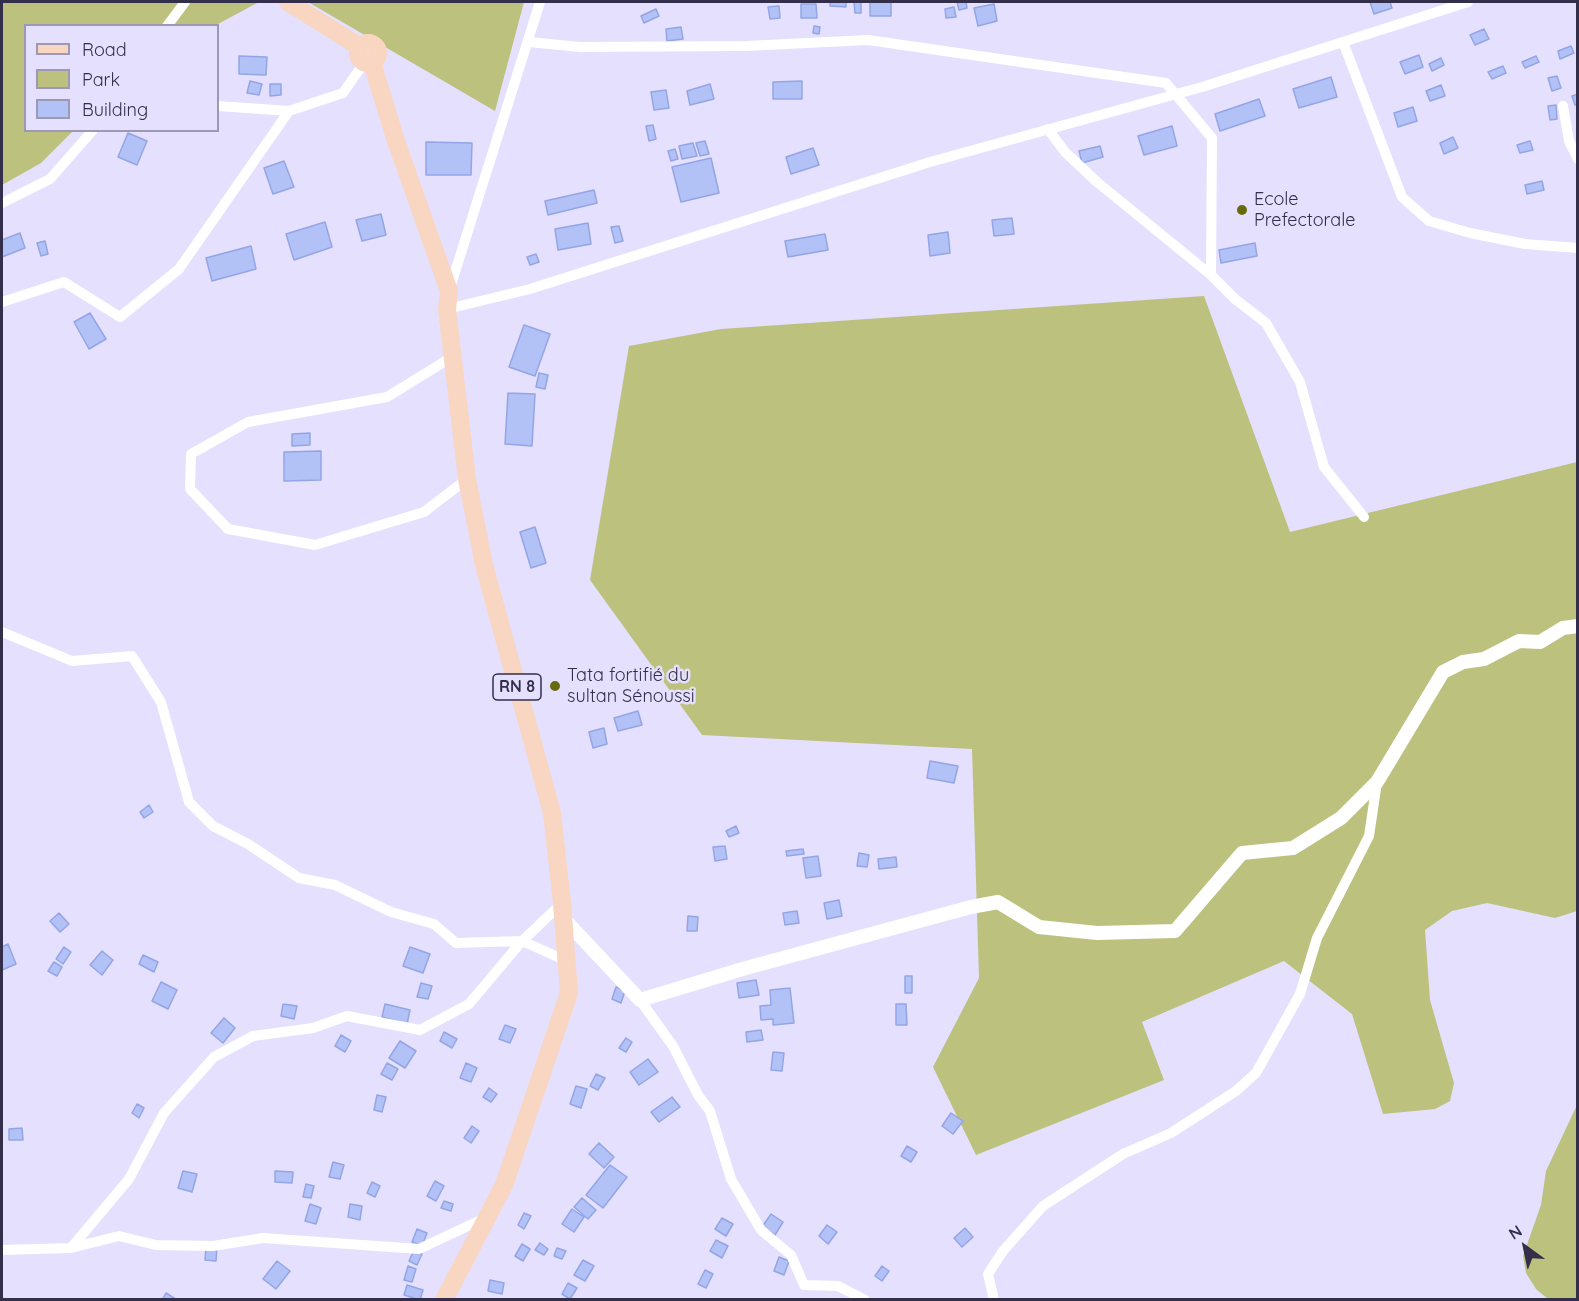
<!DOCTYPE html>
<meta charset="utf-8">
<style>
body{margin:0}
#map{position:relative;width:1579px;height:1301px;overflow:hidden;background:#e4e0fd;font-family:Quicksand,sans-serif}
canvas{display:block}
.frame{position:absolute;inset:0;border:3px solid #332e49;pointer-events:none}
.legend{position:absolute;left:24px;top:24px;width:195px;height:108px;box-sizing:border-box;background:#e4e0fd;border:2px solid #9d99b5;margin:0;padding:8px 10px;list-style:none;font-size:18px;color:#332e49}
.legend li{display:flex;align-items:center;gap:12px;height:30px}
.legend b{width:30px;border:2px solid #9d99b5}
.north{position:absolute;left:1495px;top:1217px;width:60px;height:60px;-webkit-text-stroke:4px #e4e0fd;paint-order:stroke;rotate:327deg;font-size:16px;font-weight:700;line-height:24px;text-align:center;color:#332e49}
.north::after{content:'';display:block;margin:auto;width:21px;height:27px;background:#332e49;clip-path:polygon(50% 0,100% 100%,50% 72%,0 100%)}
</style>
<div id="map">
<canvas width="1579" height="1301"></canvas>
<div class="frame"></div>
<ul class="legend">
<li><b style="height:8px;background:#f8d6c2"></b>Road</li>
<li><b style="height:16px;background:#bcc17d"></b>Park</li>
<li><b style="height:16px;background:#b2c2f7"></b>Building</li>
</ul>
<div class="north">N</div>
</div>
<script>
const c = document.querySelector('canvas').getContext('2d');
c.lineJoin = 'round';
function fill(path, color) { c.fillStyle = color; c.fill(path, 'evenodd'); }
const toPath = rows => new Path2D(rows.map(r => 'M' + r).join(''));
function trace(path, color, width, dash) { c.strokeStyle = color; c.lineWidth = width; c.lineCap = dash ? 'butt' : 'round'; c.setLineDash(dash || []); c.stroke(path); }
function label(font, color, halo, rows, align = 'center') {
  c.font = font + ' Quicksand,sans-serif'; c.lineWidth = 5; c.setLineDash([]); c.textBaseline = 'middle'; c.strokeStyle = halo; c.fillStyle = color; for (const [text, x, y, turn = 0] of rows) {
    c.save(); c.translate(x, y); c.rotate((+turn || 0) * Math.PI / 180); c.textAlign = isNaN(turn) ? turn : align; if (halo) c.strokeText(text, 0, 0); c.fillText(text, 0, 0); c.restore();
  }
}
const green = toPath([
 [2,2,259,2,216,25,26,26,26,130,73,131,41,163,2,185],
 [308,2,524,2,495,111],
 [1204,296,1290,532,1577,462,1577,911,1555,918,1487,903,1452,911,1425,930,1430,1000,1454,1083,1450,1101,1435,1109,1383,1114,1352,1014,1284,961,1142,1022,1164,1080,976,1155,933,1067,979,978,972,749,702,735,590,580,629,346,721,329],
 [1577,1105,1577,1299,1548,1299,1536,1289,1526,1273,1523,1256,1541,1205,1546,1171]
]);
const building = toPath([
 [830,2,846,2,846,7,830,6,830,2],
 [854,2,861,2,861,13,855,13,854,2],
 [870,2,891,2,891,16,870,16,870,2],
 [957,2,966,2,967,8,959,10,957,2],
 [1370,2,1390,2,1392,8,1374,14,1370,2],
 [801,4,816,4,817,18,801,18,801,4],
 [994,4,997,21,978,26,974,8,994,4],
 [779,6,780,18,770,19,768,7,779,6],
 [954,7,956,17,946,18,945,9,954,7],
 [656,9,659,16,644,23,641,16,656,9],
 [814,26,820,27,819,34,813,33,814,26],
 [681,27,683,39,667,41,666,29,681,27],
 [1484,29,1489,39,1475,45,1470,35,1484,29],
 [1571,46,1574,53,1560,59,1558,51,1571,46],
 [1419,55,1423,67,1405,74,1400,62,1419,55],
 [239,56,267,57,266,75,239,74,239,56],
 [1536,56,1539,62,1525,68,1522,62,1536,56],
 [1441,58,1444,65,1432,71,1429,64,1441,58],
 [1503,66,1506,73,1492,79,1488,72,1503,66],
 [1557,76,1561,88,1552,91,1548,78,1557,76],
 [1331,77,1337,97,1299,108,1293,89,1331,77],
 [250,81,262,84,259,95,247,93,250,81],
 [802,81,802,99,773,99,773,82,802,81],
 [270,84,281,84,281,95,270,96,270,84],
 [710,84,714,99,690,105,687,91,710,84],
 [1441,85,1445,96,1430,101,1426,91,1441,85],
 [666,90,669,108,654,110,651,92,666,90],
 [1578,94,1578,104,1575,105,1572,96,1578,94],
 [1259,99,1265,116,1220,131,1215,114,1259,99],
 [1556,105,1557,119,1550,120,1548,106,1556,105],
 [1413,107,1417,121,1398,127,1394,113,1413,107],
 [653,125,656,139,649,141,646,126,653,125],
 [1172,126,1177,146,1144,155,1138,136,1172,126],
 [128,133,147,141,137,165,118,157,128,133],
 [1453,137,1458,148,1444,154,1440,143,1453,137],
 [705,141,709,154,700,156,696,143,705,141],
 [1530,141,1533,150,1520,153,1517,145,1530,141],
 [426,142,472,143,471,175,426,175,426,142],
 [693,143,697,156,682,159,679,146,693,143],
 [1100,146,1103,157,1082,163,1079,151,1100,146],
 [813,148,819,165,791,174,786,157,813,148],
 [675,149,678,159,671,161,668,151,675,149],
 [711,158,719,193,681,202,672,167,711,158],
 [284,161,294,187,273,194,264,168,284,161],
 [1542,181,1544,190,1527,194,1525,185,1542,181],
 [594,190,597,203,548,215,545,201,594,190],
 [381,214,386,235,362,241,356,220,381,214],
 [1012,218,1014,234,994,236,992,220,1012,218],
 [325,222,332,247,294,260,286,234,325,222],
 [588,223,591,244,558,250,555,229,588,223],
 [619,226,623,241,615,243,611,227,619,226],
 [948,232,950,253,930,256,928,235,948,232],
 [20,233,25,248,2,257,2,240,20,233],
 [825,234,828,250,788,257,785,241,825,234],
 [45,241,48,254,41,256,37,243,45,241],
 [1255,243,1257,256,1221,263,1219,250,1255,243],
 [251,246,256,269,212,281,206,258,251,246],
 [536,254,539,262,530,265,527,257,536,254],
 [90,313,106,339,89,349,74,322,90,313],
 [524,325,550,334,535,376,509,367,524,325],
 [539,373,548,375,545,389,536,387,539,373],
 [508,393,535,394,532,446,505,444,508,393],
 [310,433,310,445,292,446,292,434,310,433],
 [321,451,321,480,284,481,284,452,321,451],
 [535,527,546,563,531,568,520,532,535,527],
 [638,711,642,725,618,731,614,718,638,711],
 [604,728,607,744,593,748,589,732,604,728],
 [930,761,958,766,954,783,927,778,930,761],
 [149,805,153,812,144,818,140,812,149,805],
 [736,826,739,833,729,837,726,831,736,826],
 [725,846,727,859,715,861,713,847,725,846],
 [803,849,804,854,787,856,786,851,803,849],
 [859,853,869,855,867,867,857,866,859,853],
 [818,856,821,876,806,878,803,858,818,856],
 [896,857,897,867,879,869,878,859,896,857],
 [839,900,842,916,827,919,824,903,839,900],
 [797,911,799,923,785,925,783,913,797,911],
 [59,913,69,924,60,932,50,921,59,913],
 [688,916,698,917,697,931,687,931,688,916],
 [8,944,16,964,2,970,2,947,8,944],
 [64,947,71,952,63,964,56,959,64,947],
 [410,947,430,954,423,973,403,966,410,947],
 [102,951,113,960,102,975,90,965,102,951],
 [143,955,158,962,154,972,139,964,143,955],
 [54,962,62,967,57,976,48,971,54,962],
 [905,976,912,976,912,993,905,993,905,976],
 [756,980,759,995,739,998,737,983,756,980],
 [161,982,177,990,168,1009,152,1001,161,982],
 [421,983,432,986,428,999,417,997,421,983],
 [616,987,625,991,621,1003,612,999,616,987],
 [790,988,794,1023,773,1025,773,1019,761,1020,760,1006,771,1005,770,990,790,988],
 [283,1004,297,1006,294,1019,281,1016,283,1004],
 [385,1004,410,1010,407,1024,382,1017,385,1004],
 [896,1004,906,1004,907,1025,896,1025,896,1004],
 [224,1018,235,1028,223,1043,211,1033,224,1018],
 [505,1025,516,1029,510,1043,499,1039,505,1025],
 [761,1030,763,1040,747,1042,746,1032,761,1030],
 [444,1032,457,1039,452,1048,440,1041,444,1032],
 [341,1035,351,1041,345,1052,335,1046,341,1035],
 [626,1038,632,1042,626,1052,619,1048,626,1038],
 [400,1041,416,1051,405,1068,389,1058,400,1041],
 [773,1052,784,1053,782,1071,771,1070,773,1052],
 [648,1059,658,1072,639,1085,630,1072,648,1059],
 [387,1063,398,1069,392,1080,381,1074,387,1063],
 [466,1063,477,1068,471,1082,460,1078,466,1063],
 [596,1074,605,1078,598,1090,590,1086,596,1074],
 [576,1086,587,1089,581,1108,570,1104,576,1086],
 [489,1088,497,1094,491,1102,483,1097,489,1088],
 [377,1095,386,1097,382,1112,374,1110,377,1095],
 [672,1097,680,1107,659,1122,651,1112,672,1097],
 [137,1104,144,1108,139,1118,132,1113,137,1104],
 [951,1113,963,1121,953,1134,942,1126,951,1113],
 [472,1126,479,1131,471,1143,464,1138,472,1126],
 [22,1128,23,1140,9,1140,9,1129,22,1128],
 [599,1143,614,1157,604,1168,589,1154,599,1143],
 [907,1146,917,1152,911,1162,901,1156,907,1146],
 [333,1162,344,1165,340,1179,329,1177,333,1162],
 [610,1165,627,1177,603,1208,586,1195,610,1165],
 [183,1171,197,1174,192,1192,178,1188,183,1171],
 [275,1171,293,1172,292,1183,275,1182,275,1171],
 [435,1181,444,1186,436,1201,427,1196,435,1181],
 [372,1182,380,1186,375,1197,367,1193,372,1182],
 [306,1184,314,1186,311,1198,303,1197,306,1184],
 [582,1198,596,1210,588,1219,574,1207,582,1198],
 [444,1201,453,1204,451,1211,441,1208,444,1201],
 [310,1204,321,1208,316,1224,305,1221,310,1204],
 [350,1204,362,1206,360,1220,348,1217,350,1204],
 [572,1209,584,1217,574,1232,562,1224,572,1209],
 [524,1213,531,1216,524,1229,518,1225,524,1213],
 [771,1214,783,1222,775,1235,762,1227,771,1214],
 [722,1218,733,1224,726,1236,715,1229,722,1218],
 [827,1225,837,1232,828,1244,819,1236,827,1225],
 [965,1228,973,1237,962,1247,954,1238,965,1228],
 [417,1229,427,1233,422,1246,412,1242,417,1229],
 [716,1240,728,1246,722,1258,710,1251,716,1240],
 [540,1243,548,1249,544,1255,535,1250,540,1243],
 [522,1244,530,1249,523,1261,515,1256,522,1244],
 [206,1247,217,1247,216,1261,205,1260,206,1247],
 [557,1248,566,1251,562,1259,554,1256,557,1248],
 [414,1250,422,1254,417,1265,409,1261,414,1250],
 [779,1257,789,1261,784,1275,774,1271,779,1257],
 [583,1260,594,1266,585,1281,574,1275,583,1260],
 [277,1261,290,1271,276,1289,263,1279,277,1261],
 [408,1266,416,1269,412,1282,404,1280,408,1266],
 [882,1266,889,1271,882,1281,875,1276,882,1266],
 [705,1270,713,1274,706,1288,698,1284,705,1270],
 [490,1280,504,1283,502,1294,488,1291,490,1280],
 [568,1283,577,1288,570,1299,562,1294,568,1283],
 [407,1285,423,1290,420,1300,404,1295,407,1285],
 [166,1293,177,1300,162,1300,166,1293]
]);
const minor = toPath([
 [167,26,185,2],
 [529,42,580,47,746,46,868,40,1166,83,1212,138,1211,275,1235,299,1266,323,1300,382,1324,467,1364,517],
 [1343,42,1402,197,1429,221,1470,233,1525,244,1578,248],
 [218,106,289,111,343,93,364,63],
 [1563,106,1569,141,1578,159],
 [1048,129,1065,152,1097,182,1211,275],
 [2,203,50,179,93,130],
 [450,288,540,2],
 [2,302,64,282,120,317,179,269,289,111],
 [447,309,530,289,930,162,1202,87,1468,2],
 [452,357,387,397,248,422,191,454,190,489,228,529,315,545,424,512,467,479],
 [2,632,72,661,132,656,161,702,189,802,213,826,248,844,299,878,335,885,391,912,434,924,456,943,522,941,562,903],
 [640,1000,673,1046,698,1095,710,1111,731,1179,761,1230,791,1255,804,1285,838,1286,865,1300],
 [71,1248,129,1179,164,1113,214,1057,253,1036,313,1028,347,1016,420,1030,469,1004,522,941,567,961],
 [2,1250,71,1248,119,1236,156,1245,213,1246,263,1238,419,1249,485,1218],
 [994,1300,988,1274,1003,1251,1043,1206,1123,1154,1171,1133,1236,1091,1256,1073,1300,994,1317,938,1369,836,1377,782]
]);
const tertiary = toPath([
 [564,919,640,1000,746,968,971,907,998,902,1039,927,1097,933,1175,931,1242,853,1293,848,1341,818,1377,782,1443,672,1463,662,1484,659,1519,641,1540,642,1563,628,1578,626]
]);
const primary = toPath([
 [288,2,360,47],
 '358 53a10 10 0 1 1 20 0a10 10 0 1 1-20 0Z',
 [372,63,396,141,449,291,447,309,467,479,484,565,552,813,562,903,569,993,504,1185,444,1300]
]);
const markers = [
 [1242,210,6,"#676a0b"],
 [555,686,6,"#676a0b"]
];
const shields = [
 [517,687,48]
];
const shieldNames = [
 ["RN 8",517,687]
];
const poiNames = [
 ["Ecole",1254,200],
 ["Prefectorale",1254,221],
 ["Tata fortifié du",567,676],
 ["sultan Sénoussi",567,697]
];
fill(green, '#bcc17d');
fill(building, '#b2c2f7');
trace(building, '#94a5e6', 1.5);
trace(minor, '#fff', 10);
trace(tertiary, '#fff', 14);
trace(primary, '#f8d6c2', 18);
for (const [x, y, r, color] of markers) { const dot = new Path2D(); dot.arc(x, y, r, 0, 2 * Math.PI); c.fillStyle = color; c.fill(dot); trace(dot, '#e4e0fd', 2); }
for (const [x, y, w] of shields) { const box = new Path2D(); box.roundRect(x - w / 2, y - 13, w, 26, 4.5); c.fillStyle = '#e4e0fd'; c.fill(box); trace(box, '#332e49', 1.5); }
label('bold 16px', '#332e49', null, shieldNames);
label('18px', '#332e49', '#e4e0fd', poiNames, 'left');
</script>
